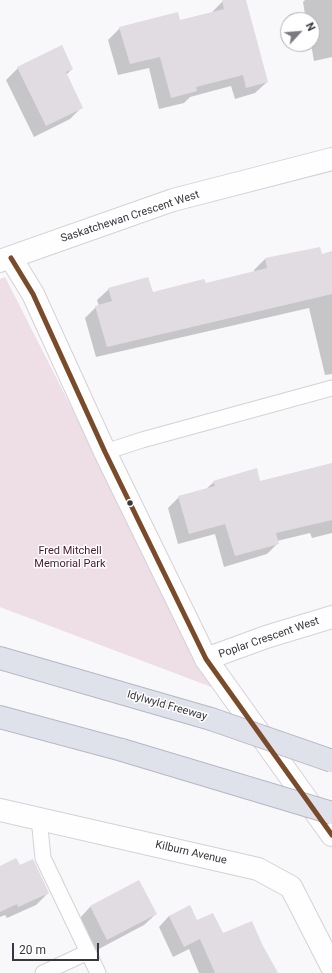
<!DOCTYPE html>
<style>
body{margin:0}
#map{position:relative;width:332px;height:973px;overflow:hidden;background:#f8f7fa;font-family:Roboto,sans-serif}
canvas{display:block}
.north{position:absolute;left:280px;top:12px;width:40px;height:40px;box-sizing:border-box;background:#fff;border:1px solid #b0afb3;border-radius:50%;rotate:64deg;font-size:11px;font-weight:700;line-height:16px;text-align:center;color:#393640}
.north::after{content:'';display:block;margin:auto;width:14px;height:18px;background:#7c7a81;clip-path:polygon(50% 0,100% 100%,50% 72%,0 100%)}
.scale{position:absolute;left:12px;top:943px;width:87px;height:18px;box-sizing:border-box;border:2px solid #393640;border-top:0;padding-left:5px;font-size:12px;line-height:14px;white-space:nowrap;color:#393640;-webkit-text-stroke:3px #fff;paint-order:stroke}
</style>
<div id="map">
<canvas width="332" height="973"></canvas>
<div class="north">N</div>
<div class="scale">20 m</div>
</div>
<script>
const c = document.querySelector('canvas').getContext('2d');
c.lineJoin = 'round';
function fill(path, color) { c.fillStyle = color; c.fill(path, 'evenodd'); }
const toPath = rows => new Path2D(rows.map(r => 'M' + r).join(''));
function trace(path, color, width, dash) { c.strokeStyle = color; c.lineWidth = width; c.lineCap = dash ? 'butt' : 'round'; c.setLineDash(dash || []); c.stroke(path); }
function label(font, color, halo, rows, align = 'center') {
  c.font = font + ' Roboto,sans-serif'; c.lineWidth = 3; c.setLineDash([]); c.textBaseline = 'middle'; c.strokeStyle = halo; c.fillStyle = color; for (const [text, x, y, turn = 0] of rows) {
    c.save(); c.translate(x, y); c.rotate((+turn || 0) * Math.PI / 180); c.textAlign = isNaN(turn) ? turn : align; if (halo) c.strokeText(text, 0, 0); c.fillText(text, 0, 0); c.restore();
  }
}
const green = toPath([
 [5,277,214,688,0,607,0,279]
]);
const shadow = toPath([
 [231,0,245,0,267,82,255,93,235,99,231,86,190,97,184,103,159,109,149,68,118,75,108,40,120,28,180,22,211,13,222,2],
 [305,0,332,0,332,57,314,61,311,44,312,44,312,20,306,20,303,2],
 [18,68,72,69,66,75,82,107,70,119,34,137,6,80],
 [320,248,321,255,332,252,332,374,325,375,309,308,96,357,85,318,96,307,99,306,97,300,109,289,152,293,205,285,254,273,254,270,265,259],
 [332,472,332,533,312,538,310,533,277,541,278,543,267,554,224,567,215,534,178,544,168,508,179,497,206,489,214,482,260,482],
 [19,866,48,893,36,905,7,918,5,915,0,917,0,867],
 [139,882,156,914,144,925,95,951,79,919,90,907],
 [169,916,197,921,223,934,261,945,277,973,199,973,189,949,173,957,159,927]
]);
const building = toPath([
 [222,0,246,0,268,82,246,88,243,75,196,87,197,91,171,98,160,57,130,64,119,27,178,12,180,20,224,9],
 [62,45,73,69,66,72,83,108,46,126,17,67],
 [320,247,322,254,332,251,332,294,107,347,95,306,112,301,108,288,148,277,153,292,204,279,206,283,267,268,265,258],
 [332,463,332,520,276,533,279,544,235,556,225,524,189,534,178,496,215,486,213,481,257,468,260,481],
 [16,858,20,865,33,859,49,893,18,907,17,904,0,912,0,866],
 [139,880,157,914,107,940,90,906],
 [190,905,197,920,213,913,223,933,252,921,262,944,278,973,215,973,200,939,184,947,169,916]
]);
const service = toPath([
 [105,452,142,440,332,388],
 [39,818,43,858,98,973],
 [43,973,88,952]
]);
const minor = toPath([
 [0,261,173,200,332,159],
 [206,659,266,637,332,617],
 [0,810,258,869,291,887,332,967]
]);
const tertiary = toPath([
 [11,258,33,294,105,452,206,659,332,835]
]);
const motorway = toPath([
 [0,658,211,719],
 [0,717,122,750]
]);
const motorwayBridge = toPath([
 [211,719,332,761],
 [122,750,332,813]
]);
const bus1 = toPath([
 [11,258,33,294,105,452,206,659,332,835]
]);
const markers = [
 [130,503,3.5,"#393640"]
];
const streetNames = [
 ["Saskatchewan Crescent West",130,217,-18],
 ["Poplar Crescent West",269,638,-19],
 ["Idylwyld Freeway",167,706,16],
 ["Kilburn Avenue",191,853,13]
];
const parkNames = [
 ["Fred Mitchell",70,551],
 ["Memorial Park",70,564]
];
fill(green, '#eedee5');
fill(shadow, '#0003');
fill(building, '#e1dbe2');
trace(service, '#d4d1d8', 17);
trace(minor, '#d4d1d8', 24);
trace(tertiary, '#d4d1d8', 24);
trace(motorway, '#b5b7c4', 24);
trace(service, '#fefefe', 15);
trace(minor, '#fefefe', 22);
trace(tertiary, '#fefefe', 22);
trace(motorway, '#dfe1eb', 22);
trace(motorwayBridge, '#b5b7c4', 24, []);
trace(motorwayBridge, '#dfe1eb', 22);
trace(bus1, '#7a4b2a', 5);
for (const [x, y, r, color] of markers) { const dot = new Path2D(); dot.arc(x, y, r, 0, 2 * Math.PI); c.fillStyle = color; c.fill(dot); trace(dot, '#fff', 1.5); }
label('11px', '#393640', '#fff', streetNames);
label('11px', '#4b1830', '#fff', parkNames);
</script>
